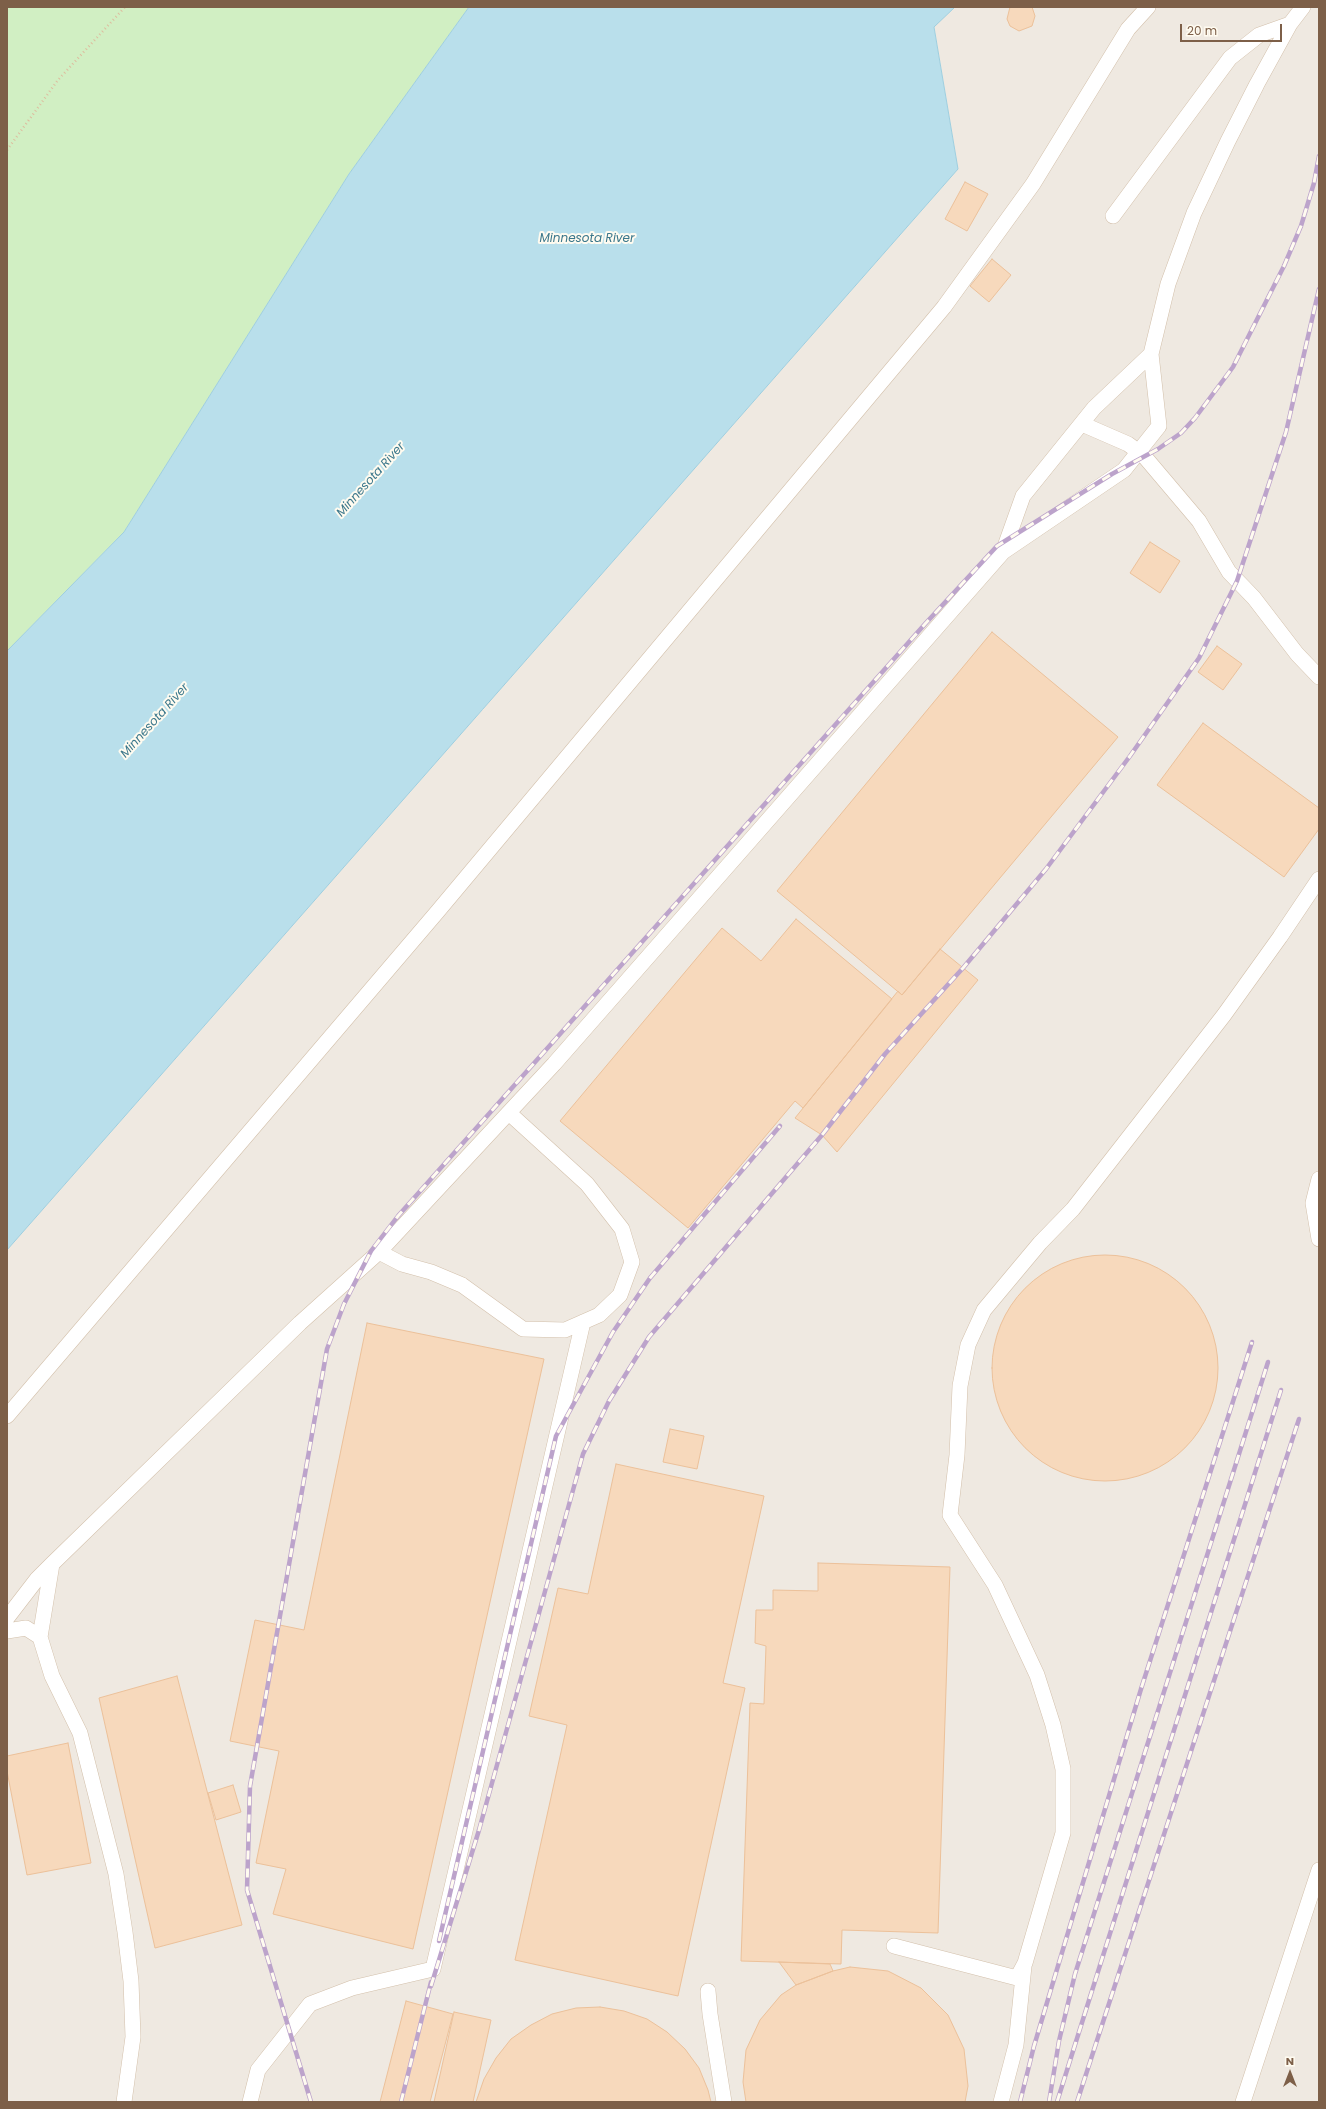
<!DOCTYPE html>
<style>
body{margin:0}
#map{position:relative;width:1326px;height:2109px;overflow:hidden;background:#fff8e8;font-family:Poppins,sans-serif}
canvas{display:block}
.frame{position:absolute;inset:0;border:8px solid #7d5f48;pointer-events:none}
.north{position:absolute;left:1270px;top:2053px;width:40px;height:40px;-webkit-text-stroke:3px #fffbf0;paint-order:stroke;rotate:0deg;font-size:11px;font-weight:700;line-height:16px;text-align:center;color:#7d5f48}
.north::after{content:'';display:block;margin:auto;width:14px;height:18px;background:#7d5f48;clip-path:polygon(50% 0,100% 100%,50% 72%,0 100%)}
.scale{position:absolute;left:1180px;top:24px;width:102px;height:18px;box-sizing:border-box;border:2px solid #7d5f48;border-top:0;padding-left:5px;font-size:12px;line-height:14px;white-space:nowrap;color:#7d5f48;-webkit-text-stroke:3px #fffbf0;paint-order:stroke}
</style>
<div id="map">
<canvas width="1326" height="2109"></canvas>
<div class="frame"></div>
<div class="north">N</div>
<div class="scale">20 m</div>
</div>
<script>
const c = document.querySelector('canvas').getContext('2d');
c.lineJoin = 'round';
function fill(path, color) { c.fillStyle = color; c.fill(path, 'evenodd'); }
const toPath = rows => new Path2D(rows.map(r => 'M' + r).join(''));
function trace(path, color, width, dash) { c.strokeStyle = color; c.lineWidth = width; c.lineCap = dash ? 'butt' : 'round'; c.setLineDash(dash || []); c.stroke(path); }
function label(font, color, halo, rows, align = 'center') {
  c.font = font + ' Poppins,sans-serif'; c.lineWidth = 4; c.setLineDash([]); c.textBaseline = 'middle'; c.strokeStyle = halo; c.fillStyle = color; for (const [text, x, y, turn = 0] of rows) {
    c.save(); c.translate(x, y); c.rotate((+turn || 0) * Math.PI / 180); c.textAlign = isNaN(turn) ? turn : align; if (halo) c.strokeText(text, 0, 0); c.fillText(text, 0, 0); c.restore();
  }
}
const industrial = toPath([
 [955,7,1319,7,1319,2102,7,2102,7,1250,958,169,934,26]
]);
const green = toPath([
 [7,7,469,7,349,174,124,532,7,651]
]);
const water = toPath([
 [469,7,955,7,934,27,958,169,7,1250,7,651,124,532,349,174,469,7]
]);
const building = toPath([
 [1010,7,1032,7,1035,16,1032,26,1019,31,1010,26,1007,19,1010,7],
 [965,182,988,194,967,231,945,219,965,182],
 [992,259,1011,275,989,302,970,286,992,259],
 [1150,542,1180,561,1160,593,1130,573,1150,542],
 [992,632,1118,737,902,995,777,891,992,632],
 [1217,646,1242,664,1223,690,1198,672,1217,646],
 [1203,723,1319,808,1319,829,1284,877,1157,785,1203,723],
 [796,919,892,999,803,1108,795,1101,688,1228,560,1121,722,928,761,961,796,919],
 [940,949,978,980,837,1152,822,1135,795,1118,898,991,902,995,940,949],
 '992 1368a113 113 0 1 1 226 0a113 113 0 1 1-226 0Z',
 [367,1323,544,1359,413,1949,273,1914,286,1869,256,1863,279,1751,230,1741,255,1620,304,1630,367,1323],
 [670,1429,704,1436,697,1469,663,1462,670,1429],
 [616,1464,764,1496,723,1683,745,1688,678,1996,515,1960,567,1725,529,1716,558,1588,588,1594,616,1464],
 [818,1563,950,1567,938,1933,842,1930,841,1964,741,1961,750,1703,764,1704,766,1646,755,1643,756,1610,773,1610,773,1590,818,1591,818,1563],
 [177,1676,242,1925,155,1948,99,1698,177,1676],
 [68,1743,91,1863,27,1875,7,1771,7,1756,68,1743],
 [233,1785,241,1812,216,1820,208,1793,233,1785],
 [779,1962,830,1964,833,1971,796,1985,779,1962],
 [850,1967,888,1971,921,1988,948,2015,964,2049,968,2086,965,2102,746,2102,743,2082,746,2050,760,2020,781,1995,796,1985,833,1971,850,1967],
 [406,2001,453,2014,430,2102,380,2102,406,2001],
 [600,2007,624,2011,647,2019,667,2032,685,2049,699,2068,708,2090,711,2102,476,2102,484,2079,496,2058,511,2039,531,2025,552,2014,576,2008,600,2007],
 [454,2012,491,2020,473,2102,434,2102,454,2012]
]);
const path = toPath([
 [7,150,58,80,125,7]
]);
const lane = toPath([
 [1113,216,1230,58,1259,35,1290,24],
 [1082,424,1128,444,1144,456,1199,521,1229,572,1254,598,1297,654,1319,677],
 [1003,552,1124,470,1159,426,1151,354],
 [1319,1179,1313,1203,1319,1239],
 [379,1252,402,1264,431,1272,462,1285,523,1329,565,1330,599,1315,620,1295,632,1262,622,1229,587,1184,509,1113],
 [7,1416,438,911,944,307,1033,184,1128,29,1148,7],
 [52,1564,40,1637,52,1676,80,1733,116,1874,125,1932,131,1981,133,2037,124,2102],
 [7,1618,37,1579,52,1564,300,1323,379,1252,554,1064,1003,552,1023,496,1094,408,1151,354,1168,284,1194,213,1228,141,1257,84,1290,24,1303,7],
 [7,1631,26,1628,40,1637],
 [894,1946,1017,1978,1025,1963,1063,1833,1063,1769,1053,1725,1037,1675,995,1585,950,1515,957,1455,960,1386,968,1345,984,1310,1040,1243,1073,1209,1224,1015,1280,937,1319,879],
 [708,1991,710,2014,724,2102],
 [250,2102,258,2070,310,2004,352,1988,433,1969,583,1322],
 [1001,2102,1016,2045,1024,1966],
 [1243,2102,1319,1870]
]);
const rail = toPath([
 [439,1941,556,1436,613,1332,650,1278,780,1126],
 [431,1986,479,1830,583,1454,609,1401,649,1337,822,1135,885,1054,963,968,1046,869,1130,756,1199,658,1237,581,1286,432,1319,289],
 [311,2102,247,1890,250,1786,327,1349,344,1304,371,1251,398,1216,925,624,997,546,1112,474,1158,449,1181,433,1195,418,1233,367,1284,266,1301,226,1314,183,1319,156],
 [401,2102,431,1982],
 [1020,2102,1034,2046,1141,1689,1252,1342],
 [1049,2102,1059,2041,1075,1974,1268,1362],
 [1057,2102,1281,1390],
 [1077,2102,1299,1419]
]);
const waterNames = [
 ["Minnesota River",587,239],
 ["Minnesota River",371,480,-48],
 ["Minnesota River",155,721,-48]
];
fill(industrial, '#efe9e1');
fill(green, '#d1efc3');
fill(water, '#b9dfeb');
trace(water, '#9ecedf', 1);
fill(building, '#f7d9bc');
trace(building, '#ecc19a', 1);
trace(lane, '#d3c0ab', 16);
trace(path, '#ddbc9e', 2.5, [1, 3]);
trace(lane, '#fff', 15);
trace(rail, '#bca3cb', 4.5);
trace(rail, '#fffbf0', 3, [9]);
label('italic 12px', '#3b778b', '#fffbf0', waterNames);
</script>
